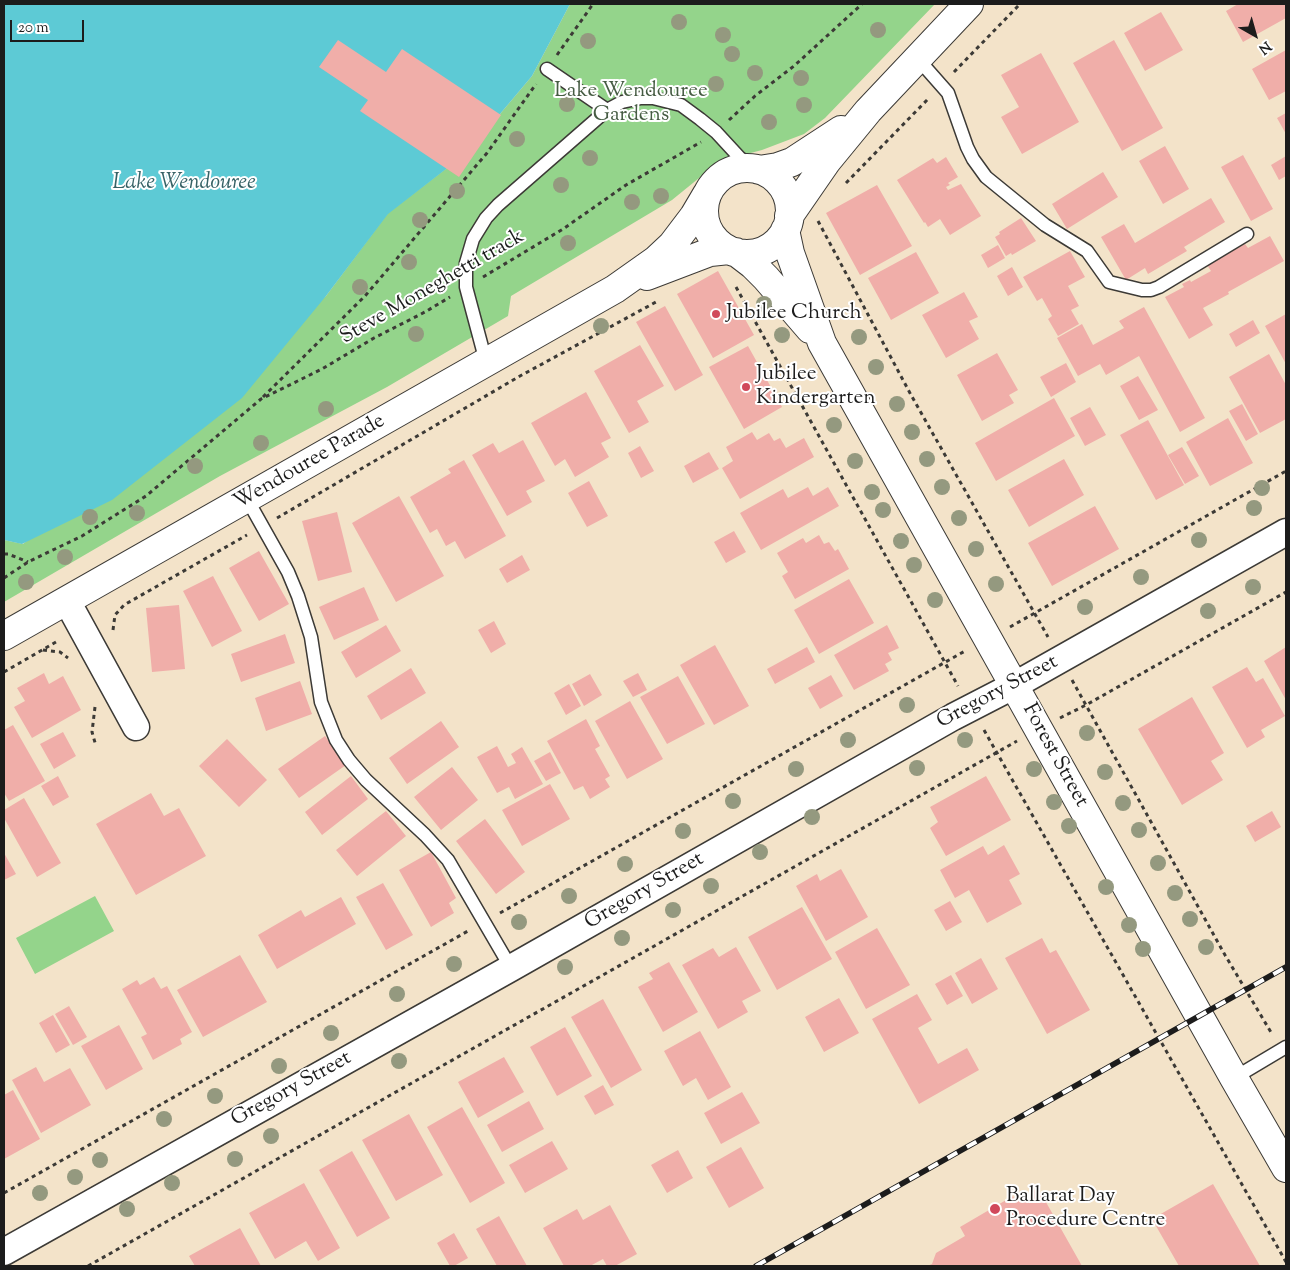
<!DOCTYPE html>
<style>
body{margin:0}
#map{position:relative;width:1290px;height:1270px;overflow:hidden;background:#f3e3c9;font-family:"Sorts Mill Goudy",serif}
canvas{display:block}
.frame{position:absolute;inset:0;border:5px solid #1c1c1c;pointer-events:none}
.north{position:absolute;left:1230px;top:10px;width:50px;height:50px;-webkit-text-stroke:4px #fff;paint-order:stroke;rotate:142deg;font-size:14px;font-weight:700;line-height:20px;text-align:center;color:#1c1c1c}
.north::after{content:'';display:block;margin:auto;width:18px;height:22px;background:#1c1c1c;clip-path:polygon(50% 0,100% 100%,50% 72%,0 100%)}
.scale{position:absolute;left:10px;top:20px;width:74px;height:22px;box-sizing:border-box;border:2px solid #1c1c1c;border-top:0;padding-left:6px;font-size:15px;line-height:18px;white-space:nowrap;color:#1c1c1c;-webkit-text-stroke:4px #fff;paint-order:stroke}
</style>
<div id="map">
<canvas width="1290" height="1270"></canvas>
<div class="frame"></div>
<div class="north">N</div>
<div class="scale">20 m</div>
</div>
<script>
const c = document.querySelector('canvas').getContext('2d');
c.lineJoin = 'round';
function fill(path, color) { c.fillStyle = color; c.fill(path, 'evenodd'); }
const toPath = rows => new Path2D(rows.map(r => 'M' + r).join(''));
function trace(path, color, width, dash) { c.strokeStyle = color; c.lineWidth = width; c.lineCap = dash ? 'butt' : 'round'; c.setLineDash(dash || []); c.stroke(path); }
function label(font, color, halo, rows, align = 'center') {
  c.font = font + ' "Sorts Mill Goudy",serif'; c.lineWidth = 4; c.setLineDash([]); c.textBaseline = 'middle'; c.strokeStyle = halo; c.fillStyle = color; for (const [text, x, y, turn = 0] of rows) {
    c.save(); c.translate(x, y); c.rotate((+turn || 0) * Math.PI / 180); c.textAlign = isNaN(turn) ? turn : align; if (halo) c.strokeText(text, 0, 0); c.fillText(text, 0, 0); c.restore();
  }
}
const green = toPath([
 [570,4,935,4,825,118,804,134,762,150,720,161,672,200,511,296,508,316,387,387,220,476,4,602,4,540,23,544,326,296,388,213,468,152,532,76],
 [95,896,114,931,35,974,16,938]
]);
const water = toPath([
 [4,4,570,4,532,76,468,152,388,214,326,296,242,398,112,500,22,544,4,540]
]);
const building = toPath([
 [1238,4,1286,4,1286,18,1243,42,1226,11],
 [1161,12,1183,50,1145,71,1124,33],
 [338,40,386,72,402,49,501,115,459,177,360,111,368,100,319,67],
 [1114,40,1163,128,1122,151,1073,63],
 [1286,50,1286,91,1269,100,1252,69],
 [1041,53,1079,122,1022,154,1001,117,1019,107,1001,75],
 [1286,113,1286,134,1277,118],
 [1165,146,1189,189,1163,204,1139,161],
 [1243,155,1273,209,1251,221,1221,167],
 [1286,156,1286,176,1279,180,1271,165],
 [946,157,958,177,948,183,950,185,946,187,948,190,961,184,981,216,950,235,940,219,928,227,925,222,924,223,897,180,933,158,937,163],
 [1103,172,1118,197,1067,229,1052,204],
 [877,185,912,246,860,275,826,213],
 [1211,198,1225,222,1184,247,1187,251,1148,274,1145,268,1126,280,1101,237,1124,224,1135,243],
 [1021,218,1036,241,1012,255,1011,253,1006,256,995,237,1000,234,999,232],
 [1270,236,1284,261,1228,292,1229,294,1203,308,1213,325,1189,339,1165,297,1184,287,1182,284,1190,280,1191,282,1211,271,1207,265,1245,244,1248,248],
 [998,245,1005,258,988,268,981,255],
 [1070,251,1085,277,1068,286,1079,306,1071,310,1079,324,1058,336,1048,319,1052,316,1042,298,1037,301,1023,277],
 [916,252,939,293,891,320,868,278],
 [1012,267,1023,287,1008,296,997,276],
 [718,271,754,335,713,358,677,294],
 [964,292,978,317,969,321,979,339,946,358,922,315],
 [665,306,703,375,675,391,636,322],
 [1144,307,1205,418,1180,432,1139,356,1106,375,1100,364,1078,376,1057,338,1082,324,1093,345,1124,328,1119,321],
 [1286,314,1286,364,1265,326],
 [1253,320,1260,333,1236,347,1229,334],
 [640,345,664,386,637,401,649,422,629,433,594,371],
 [748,346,782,407,744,429,709,367],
 [997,353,1018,390,1009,395,1014,403,982,421,957,375],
 [1269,354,1286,385,1286,419,1260,433,1229,377],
 [1066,363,1076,382,1051,397,1040,377],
 [1138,376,1158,410,1139,420,1120,386],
 [586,392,611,438,601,443,609,457,575,477,565,459,555,466,531,423],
 [1054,398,1075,436,996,481,975,443],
 [1242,404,1258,434,1246,441,1229,411],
 [1090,407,1106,435,1085,446,1070,418],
 [1228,418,1253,463,1210,486,1186,442],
 [1148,420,1184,485,1156,500,1120,435],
 [752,432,757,440,769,433,774,441,780,438,786,448,804,438,814,457,740,499,722,468,733,461,726,447],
 [523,440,545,481,526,491,532,502,507,516,472,455,493,443,499,453],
 [640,446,654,471,641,478,628,453],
 [1182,447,1199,476,1185,484,1168,455],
 [709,452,719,469,693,483,684,466],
 [1064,459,1084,495,1029,527,1008,490],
 [464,460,506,536,465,559,455,541,446,546,437,529,430,533,410,497,451,473,448,469],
 [589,481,608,516,587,527,568,493],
 [808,487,813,496,828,487,839,506,761,550,740,513,783,489,788,498],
 [399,496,444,576,396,602,352,523],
 [1095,506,1119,549,1052,586,1028,543],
 [337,512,352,572,318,581,302,521],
 [734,531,746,552,726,563,714,542],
 [819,535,824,544,829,542,835,551,838,549,849,569,795,599,782,576,788,572,777,553,803,538,806,543],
 [259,551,289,604,259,621,229,568],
 [522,555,530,570,507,583,499,569],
 [213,576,242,631,212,647,183,591],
 [849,579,874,623,819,654,794,610],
 [364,587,379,620,334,640,319,607],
 [179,605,185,669,152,672,146,608],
 [494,621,506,644,491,653,478,630],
 [386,625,401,651,356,678,341,652],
 [887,625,899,648,888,653,892,660,885,664,889,671,854,690,834,655],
 [285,634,295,663,241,682,231,654],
 [715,645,749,706,714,725,680,665],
 [807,647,815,662,775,684,767,669],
 [1286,647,1286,700,1264,661],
 [1247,667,1256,682,1263,678,1285,716,1261,730,1265,737,1247,748,1212,687],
 [411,668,426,693,381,720,367,696],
 [44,673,49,684,63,676,81,710,32,738,14,707,25,701,17,688],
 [638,673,647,690,633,697,623,681],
 [590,674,602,695,584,706,572,684],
 [831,675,843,696,820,709,808,688],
 [678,676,705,724,667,744,640,697],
 [300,681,312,714,266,731,255,698],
 [569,684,581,706,566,715,554,693],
 [1192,697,1224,753,1211,761,1223,780,1182,805,1138,729],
 [630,701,663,759,627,779,595,721],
 [586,719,600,746,595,749,610,776,605,779,610,787,590,799,583,786,574,790,547,741],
 [441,721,459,747,407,784,389,758],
 [13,725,45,781,9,801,4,793,4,730],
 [63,732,76,756,54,769,40,744],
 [325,736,346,765,299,798,278,769],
 [227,739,267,780,239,807,199,766],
 [497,746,508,767,516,763,511,754,522,747,543,784,515,799,509,787,497,793,477,757],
 [550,752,561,773,546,781,534,761],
 [452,767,478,800,441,830,414,797],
 [58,776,69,797,53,806,41,786],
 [351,776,368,799,322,835,305,812],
 [986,776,1011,820,946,856,930,828,938,822,930,807],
 [550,784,570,819,522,846,502,810],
 [151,793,164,816,179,808,206,856,136,895,96,824],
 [24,798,61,863,37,877,4,818,4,810],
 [386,811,406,836,357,876,336,850],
 [1272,811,1281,827,1255,842,1246,826],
 [485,819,525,872,496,894,456,841],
 [1004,845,1020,874,1009,880,1022,904,987,923,969,890,955,898,940,870,983,846,988,855],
 [431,852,456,898,449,903,454,913,431,927,399,870],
 [4,853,16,874,4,880],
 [841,869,868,917,826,941,796,886,817,874,820,881],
 [383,883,413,935,386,950,356,897],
 [341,897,356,924,277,969,258,935,301,910,305,917],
 [950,901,962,922,946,931,934,910],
 [802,907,832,959,777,990,748,937],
 [877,928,910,985,866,1009,835,952],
 [1042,938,1050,953,1056,950,1090,1010,1047,1034,1005,958],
 [736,947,761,991,742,1001,748,1012,718,1029,682,965,713,948,719,957],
 [240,955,267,1002,203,1037,177,990],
 [981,958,998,989,972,1004,955,973],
 [669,962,698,1012,663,1032,638,987,653,979,649,973],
 [951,975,963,996,947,1005,935,984],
 [154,977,161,989,167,986,192,1032,180,1039,182,1044,153,1060,141,1037,147,1034,122,989,137,980,140,985],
 [917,994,932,1020,918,1028,938,1064,967,1048,979,1070,919,1104,872,1019],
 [839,998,859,1033,824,1052,805,1017],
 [603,999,642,1070,611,1088,571,1017],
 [69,1006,87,1037,73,1045,55,1014],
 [53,1015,70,1045,56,1053,39,1023],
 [119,1025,143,1069,106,1090,81,1046],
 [565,1027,592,1076,557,1096,530,1047],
 [700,1031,731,1087,708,1100,696,1078,683,1086,664,1051],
 [504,1057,524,1092,478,1118,458,1082],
 [36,1067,44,1082,70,1068,91,1105,41,1133,12,1080],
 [603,1085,614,1105,595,1115,584,1096],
 [13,1090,40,1139,4,1159,4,1095],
 [742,1092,760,1123,721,1144,704,1113],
 [529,1101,544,1129,502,1152,487,1125],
 [462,1107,505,1183,470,1203,427,1127],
 [409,1114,443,1175,396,1201,362,1140],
 [552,1141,568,1169,525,1193,509,1165],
 [741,1147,764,1188,729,1208,706,1167],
 [678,1150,693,1178,667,1193,651,1165],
 [352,1151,390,1218,357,1237,319,1170],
 [304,1183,340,1248,318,1261,306,1241,275,1259,249,1213],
 [1213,1184,1260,1266,1179,1266,1152,1219],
 [1038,1188,1082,1266,927,1266,932,1264,936,1253,965,1236,960,1227,1013,1196,1015,1201],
 [610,1205,637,1254,615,1266,607,1266,603,1259,590,1266,564,1266,543,1228,577,1209,583,1220],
 [499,1216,527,1266,497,1266,476,1229],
 [240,1228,261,1266,195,1266,189,1256],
 [454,1233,468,1258,454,1266,450,1266,437,1243]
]);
const path = toPath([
 [557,55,593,4],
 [954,72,1020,4],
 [729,120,755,96,794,66,862,4],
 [846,183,929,98],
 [818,221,911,395,1048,637],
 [483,277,563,229,626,185,701,142],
 [736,287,958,686],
 [263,397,365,296,487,153,536,84],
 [277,518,520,376,656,302],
 [4,554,8,554,28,562],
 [4,578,28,562,82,536,146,496,261,399,322,369,374,338,425,312,450,297],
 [1010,627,1286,471],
 [113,630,115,615,124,605,247,535],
 [43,650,60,652,68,658],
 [4,672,56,642],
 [1072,680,1225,955,1272,1034],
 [95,707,92,732,96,746],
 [1060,718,1086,705,1286,592],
 [984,730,1286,1262],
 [500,913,965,651],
 [4,1193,468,931],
 [88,1266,1017,741]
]);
const service = toPath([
 [918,59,948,93,967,147,973,159,986,177,1045,225,1087,251,1109,282,1142,290,1151,290,1159,287,1247,234],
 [547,69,607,110],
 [486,362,466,287,466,263,473,239,486,218,498,205,607,110,622,102,641,98,653,98,681,105,700,119,716,132,740,158,754,169],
 [247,499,288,572,298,596,311,637,321,702,336,740,349,760,366,780,425,835,448,860,511,968],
 [1234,1078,1286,1047]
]);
const minor = toPath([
 [67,601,136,727],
 [4,1252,511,968,953,717,1015,685,1286,532]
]);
const tertiary = toPath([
 '704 211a43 43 0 1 1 86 0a43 43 0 1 1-86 0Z',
 [759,170,778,167,792,162,841,130],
 [789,216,827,161,868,111,969,4],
 [785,230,790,253,822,343,1234,1078,1286,1168],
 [736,252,753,265,766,278,810,329],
 [647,276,710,252,729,250],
 [4,636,615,289,656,260,672,245,694,216,707,194]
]);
const rail = toPath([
 [756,1266,1286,967]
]);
const trees = [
 [679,22],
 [878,30],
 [723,35],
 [588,41],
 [732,54],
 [755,73],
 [801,78],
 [716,84],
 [567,104],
 [804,105],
 [769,122],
 [517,139],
 [590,158],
 [561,185],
 [457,191],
 [661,196],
 [632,202],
 [420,220],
 [568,243],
 [409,262],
 [360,287],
 [764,304],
 [601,326],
 [416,334],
 [782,335],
 [859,337],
 [876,367],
 [897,404],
 [326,409],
 [834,425],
 [912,432],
 [261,443],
 [927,459],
 [855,461],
 [195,466],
 [942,487],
 [1262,488],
 [872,492],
 [1254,508],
 [883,510],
 [137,513],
 [90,517],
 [959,518],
 [1199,540],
 [901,541],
 [976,549],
 [65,557],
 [914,565],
 [1141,577],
 [26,582],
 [996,584],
 [1253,587],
 [935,600],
 [1085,607],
 [1208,611],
 [907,705],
 [1087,733],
 [848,740],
 [965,740],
 [917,768],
 [796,769],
 [1034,769],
 [1105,772],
 [733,801],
 [1054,802],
 [1123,803],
 [812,817],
 [1069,826],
 [1139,830],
 [683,831],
 [760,852],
 [1158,863],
 [625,864],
 [711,886],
 [1106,887],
 [1175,893],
 [569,896],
 [673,910],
 [1190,919],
 [519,922],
 [1129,925],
 [622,938],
 [1206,947],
 [1143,949],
 [454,964],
 [565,967],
 [397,994],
 [331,1033],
 [399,1061],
 [279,1066],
 [215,1096],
 [164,1119],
 [271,1136],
 [235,1159],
 [100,1160],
 [75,1177],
 [172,1183],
 [40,1193],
 [127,1209]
];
const markers = [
 [716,314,5,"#d1495b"],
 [746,387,5,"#d1495b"],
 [995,1209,6,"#d1495b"]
];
const parkNames = [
 ["Lake Wendouree",631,92],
 ["Gardens",631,116]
];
const streetNames = [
 ["Steve Moneghetti track",433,288,-30],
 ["Wendouree Parade",310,463,-30],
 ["Gregory Street",998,693,-28],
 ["Forest Street",1054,756,61],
 ["Gregory Street",645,892,-30],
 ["Gregory Street",292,1090,-29]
];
const poiNames = [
 ["Jubilee Church",726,314],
 ["Jubilee",756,375],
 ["Kindergarten",756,399],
 ["Ballarat Day",1006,1197],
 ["Procedure Centre",1006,1221]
];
const waterNames = [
 ["Lake Wendouree",184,184]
];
fill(green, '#94d48b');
fill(water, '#5dcad5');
fill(building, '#f0aea9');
trace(service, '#3c3a36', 15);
trace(minor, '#3c3a36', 29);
trace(tertiary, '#3c3a36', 30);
trace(path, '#3c3a36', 3, [4, 4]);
trace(service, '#fff', 12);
trace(minor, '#fff', 26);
trace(tertiary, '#fff', 28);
trace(rail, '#1c1c1c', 5.5);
trace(rail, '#fff', 4, [11]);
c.fillStyle = '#94997f';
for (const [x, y] of trees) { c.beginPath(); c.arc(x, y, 8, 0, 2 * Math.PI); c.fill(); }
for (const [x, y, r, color] of markers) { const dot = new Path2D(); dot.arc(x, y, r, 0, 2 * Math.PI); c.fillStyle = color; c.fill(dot); trace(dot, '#fff', 2); }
label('21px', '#465c43', '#fff', parkNames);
label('21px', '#1c1c1c', '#fff', streetNames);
label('21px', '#1c1c1c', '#fff', poiNames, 'left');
label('italic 22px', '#366266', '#fff', waterNames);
</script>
